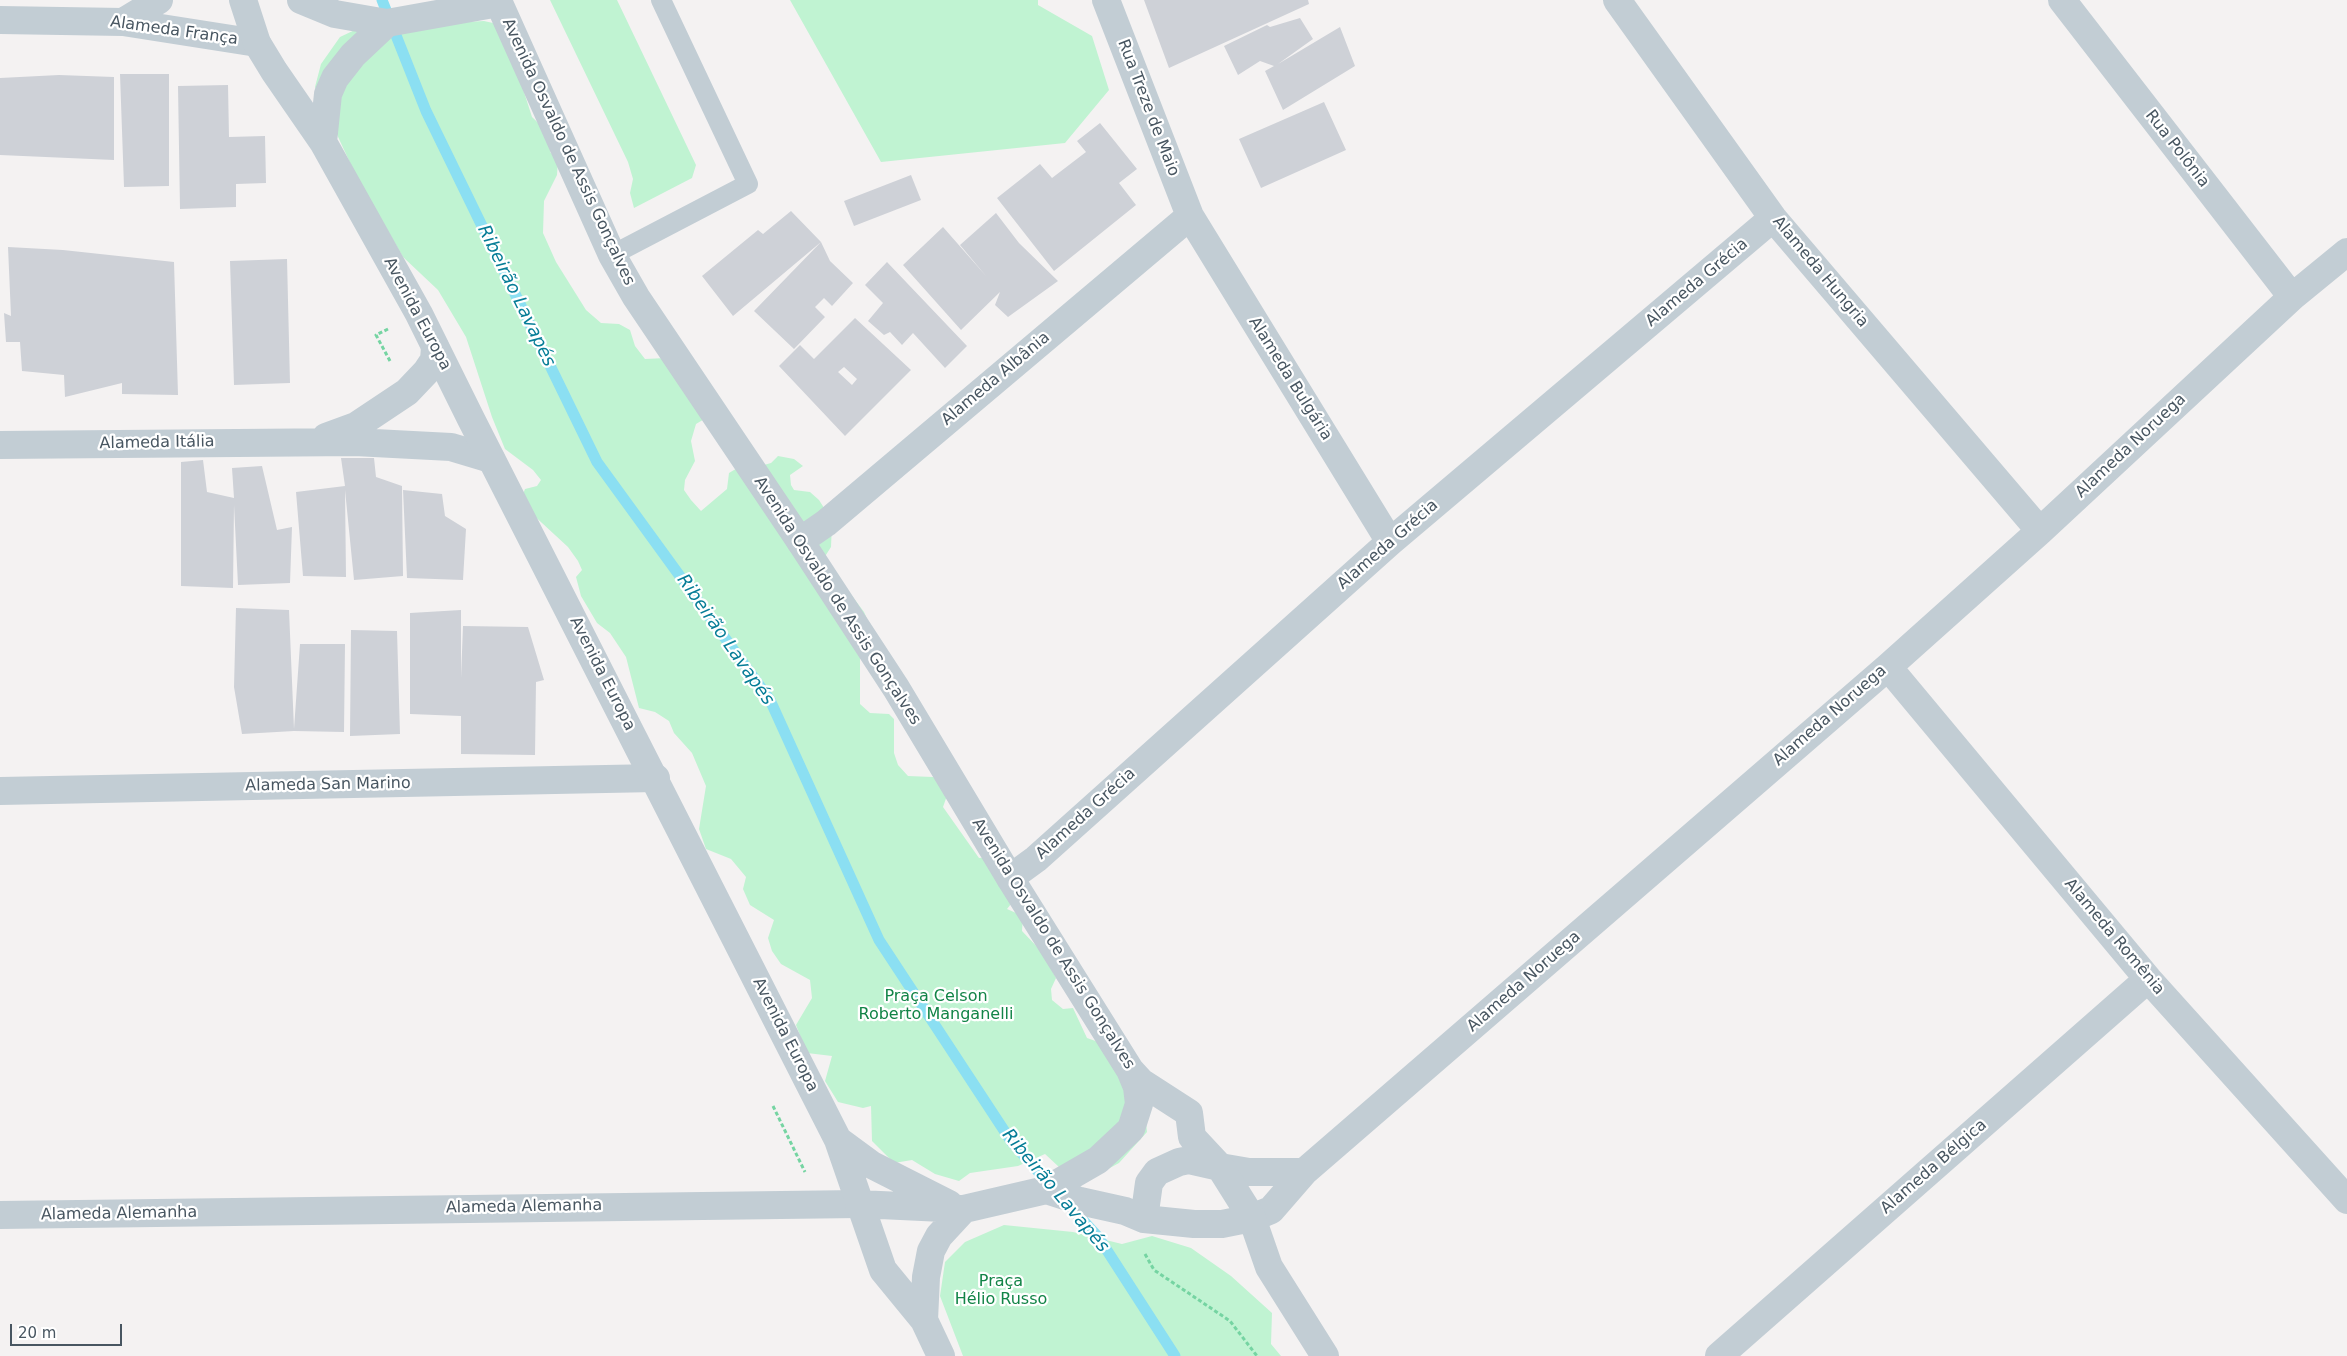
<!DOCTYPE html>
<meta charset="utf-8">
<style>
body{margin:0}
#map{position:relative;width:2347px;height:1356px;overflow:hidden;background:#f4f2f2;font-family:"DejaVu Sans",sans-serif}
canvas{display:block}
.scale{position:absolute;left:10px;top:1324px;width:112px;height:22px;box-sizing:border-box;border:2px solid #485661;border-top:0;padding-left:6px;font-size:15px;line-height:18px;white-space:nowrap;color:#485661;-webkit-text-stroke:4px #fff;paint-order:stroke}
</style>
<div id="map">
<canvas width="2347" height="1356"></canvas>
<div class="scale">20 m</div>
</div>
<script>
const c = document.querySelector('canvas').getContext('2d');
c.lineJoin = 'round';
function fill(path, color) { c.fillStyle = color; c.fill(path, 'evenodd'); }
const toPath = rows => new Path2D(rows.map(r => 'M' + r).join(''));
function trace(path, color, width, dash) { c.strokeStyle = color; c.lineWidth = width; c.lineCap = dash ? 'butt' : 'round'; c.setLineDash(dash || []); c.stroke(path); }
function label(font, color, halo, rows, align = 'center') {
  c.font = font + ' "DejaVu Sans",sans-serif'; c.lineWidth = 4.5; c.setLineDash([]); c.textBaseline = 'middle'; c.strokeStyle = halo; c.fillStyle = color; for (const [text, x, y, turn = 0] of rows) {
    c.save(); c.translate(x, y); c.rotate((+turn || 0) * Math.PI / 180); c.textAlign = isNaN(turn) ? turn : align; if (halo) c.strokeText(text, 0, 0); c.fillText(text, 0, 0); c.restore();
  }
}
const green = toPath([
 [550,0,617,0,696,165,692,178,634,208,630,193,633,179,628,162],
 [790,0,1038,0,1038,5,1092,36,1109,90,1065,143,881,162],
 [484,21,511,27,516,67,532,117,559,143,550,152,558,160,557,175,544,201,543,233,556,262,586,310,601,323,619,324,630,330,635,346,645,359,666,358,706,418,696,424,691,441,695,461,685,480,684,490,691,500,701,511,727,489,729,473,744,464,764,465,771,463,778,456,794,459,803,466,790,475,791,485,794,490,810,492,819,500,826,511,832,523,831,547,824,558,864,612,869,623,860,651,860,704,870,713,889,714,894,719,894,753,898,765,908,776,933,777,944,783,949,790,943,807,979,858,990,857,1011,904,1007,909,1023,916,1022,931,1043,953,1056,978,1051,989,1052,1000,1063,1009,1073,1008,1087,1038,1104,1044,1145,1113,1147,1132,1119,1163,1097,1175,1059,1167,1045,1154,1018,1166,970,1173,959,1181,935,1174,912,1160,894,1163,872,1141,871,1106,863,1108,838,1102,825,1081,832,1056,807,1053,796,1025,812,998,810,980,781,964,772,951,768,938,774,920,750,905,743,889,746,877,731,859,706,849,699,829,706,786,692,753,674,733,669,721,655,712,639,708,626,657,610,633,597,623,581,596,576,577,582,570,578,561,568,547,529,511,522,497,525,489,537,486,541,480,533,470,505,449,492,417,466,337,438,290,403,257,358,180,315,87,321,64,340,37,359,28],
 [1004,1225,1073,1232,1122,1244,1152,1236,1191,1248,1231,1276,1272,1313,1271,1344,1281,1356,963,1356,940,1296,945,1262,965,1242]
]);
const stream = toPath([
 [382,0,426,111,597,462,770,700,879,940,1011,1141,1052,1187],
 [1068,1204,1099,1238,1175,1356]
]);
const building = toPath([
 [1144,0,1308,0,1309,4,1169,68],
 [1300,18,1313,39,1278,64,1340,27,1355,66,1283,110,1265,71,1274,66,1260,61,1238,75,1224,46,1267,25,1270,27],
 [120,74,169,74,169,186,124,187],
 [59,75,114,77,114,160,0,155,0,78],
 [228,85,229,137,265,136,266,183,236,184,236,207,180,209,178,86],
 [1324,102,1346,150,1261,188,1239,139],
 [1100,123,1137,169,1119,183,1136,205,1054,271,997,198,1040,164,1052,178,1086,152,1077,141],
 [911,175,921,200,854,226,844,201],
 [791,211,821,242,830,261,853,283,832,306,824,298,815,307,825,317,794,349,754,311,821,242,733,316,702,276,758,230,763,234],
 [996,213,1019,243,1058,281,1008,317,995,305,1000,292,961,330,903,265,943,227,986,276,960,245],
 [8,247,63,250,174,262,178,395,122,394,122,383,65,397,64,375,22,371,20,342,6,342,4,313,11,316],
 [287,259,290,383,234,385,230,261],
 [887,262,967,346,945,368,913,333,902,345,890,332,884,335,868,321,883,303,865,285],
 [855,318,911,370,845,436,779,366,800,345,814,359],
 [844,367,857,379,852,385,838,372],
 [341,458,374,458,376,477,402,486,403,576,354,580,345,490,346,577,303,576,296,492,345,486],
 [203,460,207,492,234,498,232,468,262,466,277,530,292,527,290,583,238,585,234,505,233,588,181,586,181,462],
 [403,490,442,494,445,516,466,529,463,580,407,578],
 [236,608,289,610,294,729,300,644,345,644,344,732,294,731,242,734,234,687],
 [461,610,461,678,463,626,528,627,544,680,536,682,535,755,461,754,461,716,410,714,410,613],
 [351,630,397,631,400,734,350,736]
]);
const path = toPath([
 [388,329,376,335,390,361],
 [773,1106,805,1172],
 [1145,1254,1154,1270,1230,1321,1257,1356]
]);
const service = toPath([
 [612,255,748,184,661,0]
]);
const minor = toPath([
 [1106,0,1190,216,1390,542],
 [1617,0,1773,218,2040,531],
 [2062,0,2292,297],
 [0,20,123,22,257,43],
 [123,22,159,0],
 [326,437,356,426,407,392,426,372,434,360,435,347],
 [0,445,355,442,451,447,491,459],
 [800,541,826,523,1190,216],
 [1888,667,2148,979,2347,1200],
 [0,791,656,778],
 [1010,878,1036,859,1390,542,1773,218],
 [1220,1167,1249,1172,1304,1172],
 [0,1215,859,1204],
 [1252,1218,1271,1210,1304,1172,1888,667,2040,531,2292,297,2347,252],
 [1719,1356,2148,979]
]);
const tertiary = toPath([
 [243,0,257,43,274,71,323,142,419,314,471,419,838,1140,883,1270,924,1320,941,1356],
 [301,0,335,14,387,23,499,3,612,255,636,297,800,541,896,688,1010,878,1130,1070,1141,1082,1189,1113,1192,1137,1220,1167,1252,1218,1269,1267,1325,1356],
 [323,142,328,94,335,78,353,55,387,23],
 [838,1140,872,1165,949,1204],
 [1046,1190,1080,1201,1125,1211,1144,1219,1194,1224,1222,1224,1252,1218],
 [859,1204,964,1209,1046,1190,1098,1160,1131,1129,1139,1104,1137,1087,1130,1070],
 [1144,1219,1149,1183,1157,1172,1179,1162,1189,1160,1220,1167],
 [924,1320,926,1277,931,1251,939,1236,964,1209]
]);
const streetNames = [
 ["Alameda França",174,31,8],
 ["Rua Treze de Maio",1148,108,69],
 ["Rua Polônia",2177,149,52],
 ["Avenida Osvaldo de Assis Gonçalves",568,152,65],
 ["Alameda Hungria",1820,272,50],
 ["Alameda Grécia",1697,283,-40],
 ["Avenida Europa",417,314,62],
 ["Alameda Albânia",996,379,-40],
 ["Alameda Bulgária",1290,379,58],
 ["Alameda Itália",157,443,-1],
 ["Alameda Noruega",2131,446,-43],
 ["Alameda Grécia",1388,545,-41],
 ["Avenida Osvaldo de Assis Gonçalves",837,601,57],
 ["Avenida Europa",602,674,63],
 ["Alameda Noruega",1830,716,-41],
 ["Alameda San Marino",328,785,-1],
 ["Alameda Grécia",1086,814,-42],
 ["Alameda Romênia",2114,937,50],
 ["Avenida Osvaldo de Assis Gonçalves",1053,944,58],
 ["Alameda Noruega",1524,982,-41],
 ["Avenida Europa",785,1035,63],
 ["Alameda Bélgica",1934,1167,-41],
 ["Alameda Alemanha",524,1207,-1],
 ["Alameda Alemanha",119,1214,-1]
];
const parkNames = [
 ["Praça Celson",936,997],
 ["Roberto Manganelli",936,1015],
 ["Praça",1001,1282],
 ["Hélio Russo",1001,1300]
];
const waterNames = [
 ["Ribeirão Lavapés",516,296,64],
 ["Ribeirão Lavapés",725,640,55],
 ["Ribeirão Lavapés",1055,1191,50]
];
fill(green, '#c0f3d2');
trace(stream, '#8bdff2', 11);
fill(building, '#ced1d7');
trace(path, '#75d4a2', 3, [4, 2.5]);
trace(service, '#c2cdd4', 20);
trace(minor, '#c2cdd4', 28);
trace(tertiary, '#c2cdd4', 28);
label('16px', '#485661', '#fff', streetNames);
label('16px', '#128447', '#fff', parkNames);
label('italic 18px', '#067d97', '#fff', waterNames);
</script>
